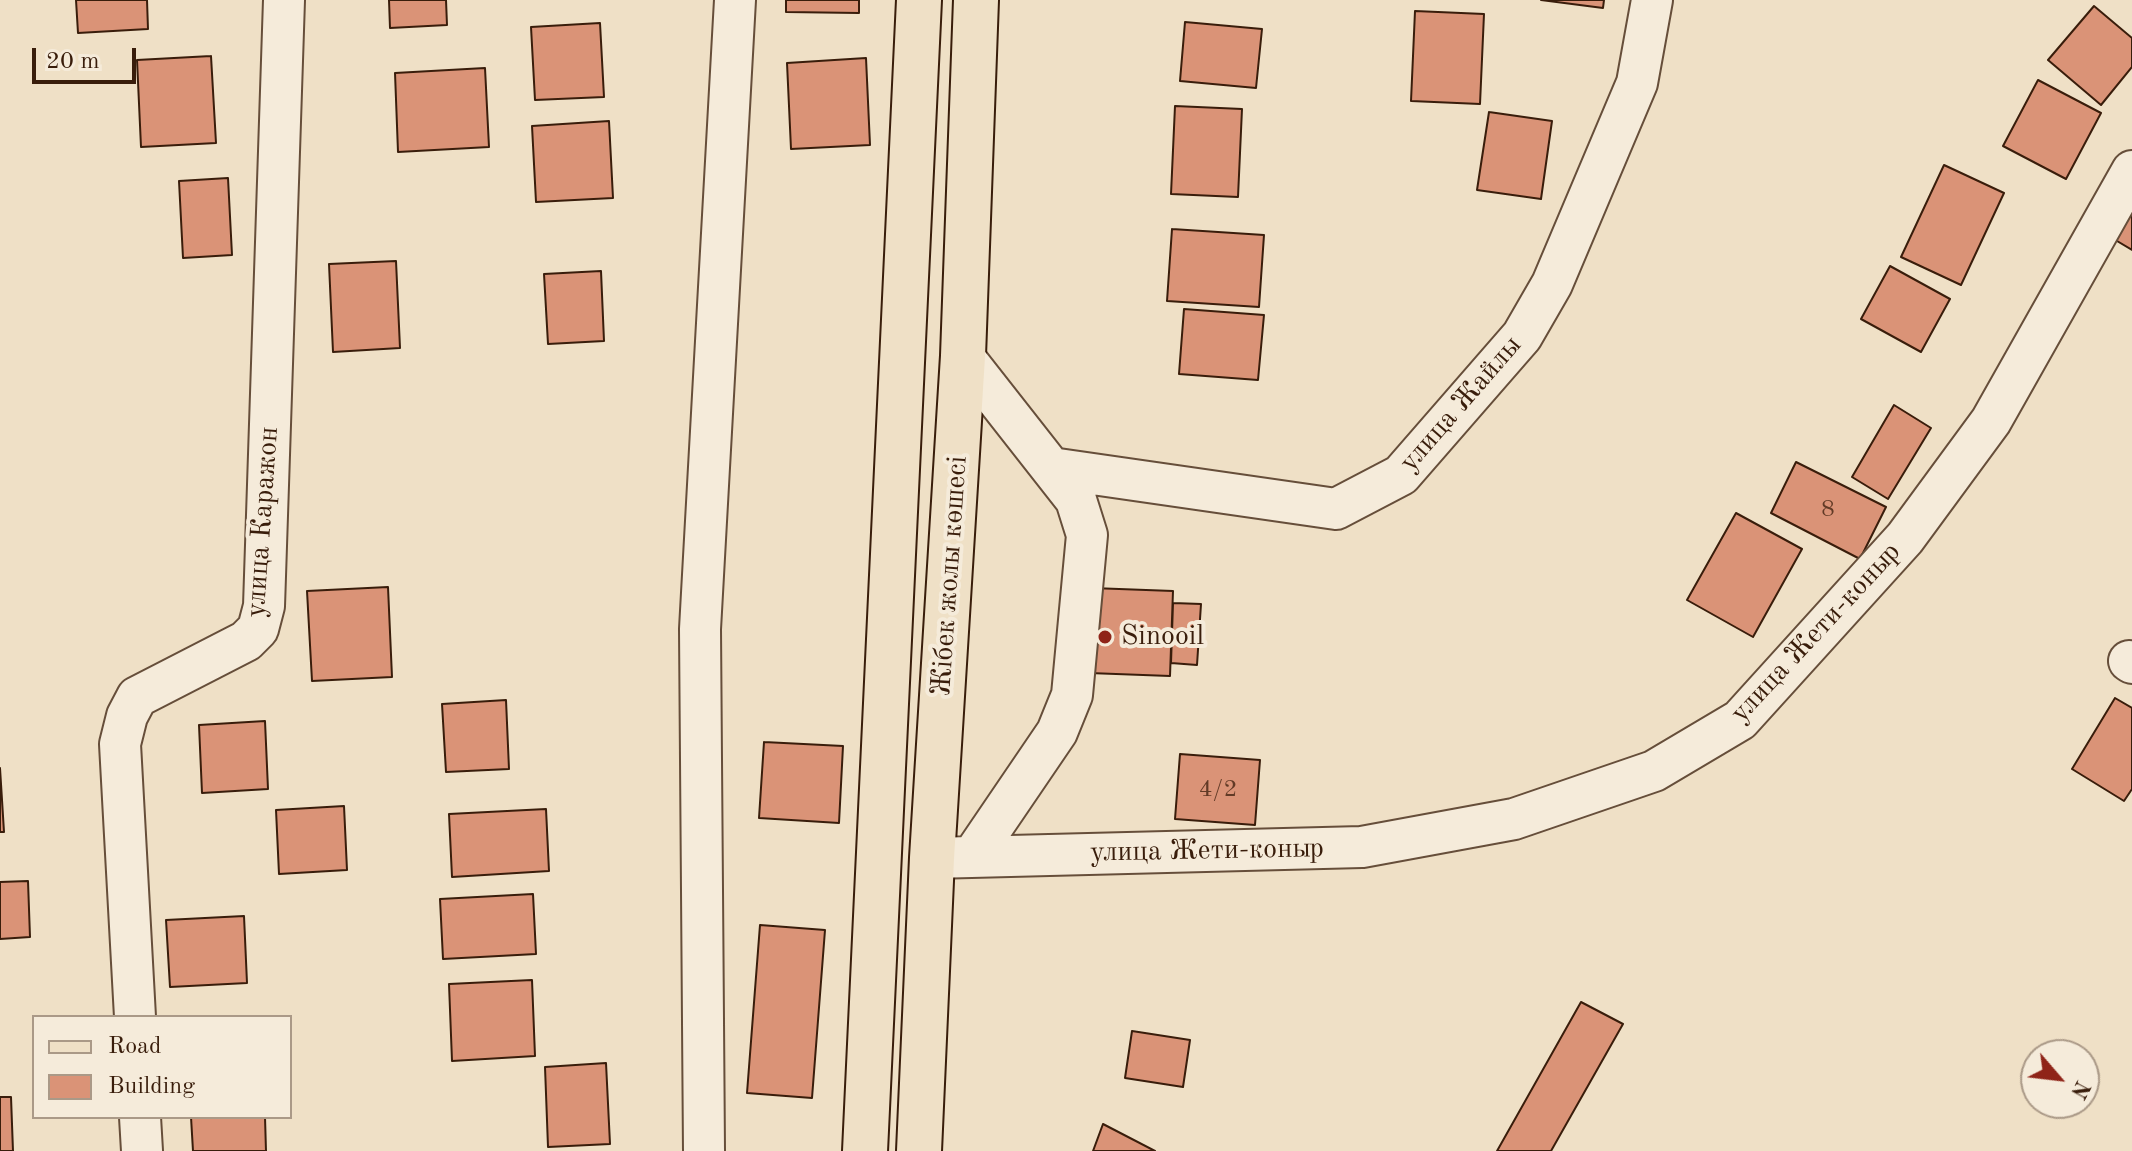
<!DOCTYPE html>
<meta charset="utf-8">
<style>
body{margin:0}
#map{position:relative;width:2132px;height:1151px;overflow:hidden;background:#efe0c6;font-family:"Old Standard TT",serif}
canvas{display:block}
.legend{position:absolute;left:32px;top:1015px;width:260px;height:104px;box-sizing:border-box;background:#f5ebda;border:2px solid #aa9987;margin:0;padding:10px 14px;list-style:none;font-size:24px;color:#391d0b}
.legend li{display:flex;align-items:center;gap:16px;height:40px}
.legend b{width:40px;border:2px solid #aa9987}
.north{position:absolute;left:2020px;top:1039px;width:80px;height:80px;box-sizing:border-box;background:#f5ebda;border:2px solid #aa9987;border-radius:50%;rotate:118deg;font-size:22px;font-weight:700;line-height:32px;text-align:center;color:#391d0b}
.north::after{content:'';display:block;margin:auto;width:28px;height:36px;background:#8f2418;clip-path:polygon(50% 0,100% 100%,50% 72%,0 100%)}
.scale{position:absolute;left:32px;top:48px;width:104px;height:36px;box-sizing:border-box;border:4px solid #391d0b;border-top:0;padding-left:10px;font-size:24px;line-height:28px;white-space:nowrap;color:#391d0b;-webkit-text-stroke:6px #f5ebda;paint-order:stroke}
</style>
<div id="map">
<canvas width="2132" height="1151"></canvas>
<ul class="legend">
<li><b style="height:10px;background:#efe0c6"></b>Road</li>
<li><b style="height:22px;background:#da9377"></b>Building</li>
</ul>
<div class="north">N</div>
<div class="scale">20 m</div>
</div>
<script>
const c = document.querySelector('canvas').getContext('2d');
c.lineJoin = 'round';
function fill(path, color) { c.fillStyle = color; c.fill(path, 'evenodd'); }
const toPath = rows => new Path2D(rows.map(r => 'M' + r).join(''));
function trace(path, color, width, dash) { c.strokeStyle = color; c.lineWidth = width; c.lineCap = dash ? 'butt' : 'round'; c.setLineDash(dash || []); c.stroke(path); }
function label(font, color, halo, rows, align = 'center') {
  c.font = font + ' "Old Standard TT",serif'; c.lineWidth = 8; c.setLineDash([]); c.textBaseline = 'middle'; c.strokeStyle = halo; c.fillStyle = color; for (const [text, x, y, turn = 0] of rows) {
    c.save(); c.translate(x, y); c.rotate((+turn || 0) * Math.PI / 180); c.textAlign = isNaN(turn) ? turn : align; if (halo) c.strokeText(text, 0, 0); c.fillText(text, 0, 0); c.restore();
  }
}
const building = toPath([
 [76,0,147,0,148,29,78,33,76,0],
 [389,0,446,0,447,25,390,28,389,0],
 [786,0,859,0,859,13,786,12,786,0],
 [1541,0,1604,0,1603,8,1541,0],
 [2094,6,2132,38,2132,67,2101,105,2048,60,2094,6],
 [1415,11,1484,14,1480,104,1411,101,1415,11],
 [1185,22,1262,29,1256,88,1180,81,1185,22],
 [600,23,604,97,535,100,531,27,600,23],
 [211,56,216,143,141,147,137,60,211,56],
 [866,58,870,145,791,149,787,63,866,58],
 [485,68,489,147,398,152,395,73,485,68],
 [2038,80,2101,113,2066,179,2003,146,2038,80],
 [1175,106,1242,109,1238,197,1171,194,1175,106],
 [1489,112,1552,121,1541,199,1477,190,1489,112],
 [609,121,613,198,536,202,532,126,609,121],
 [1944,165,2004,193,1961,285,1901,257,1944,165],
 [228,178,232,255,183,258,179,181,228,178],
 [2132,202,2132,250,2112,238,2132,202],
 [1172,229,1264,235,1259,307,1167,301,1172,229],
 [396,261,400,348,333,352,329,264,396,261],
 [1890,266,1950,299,1921,352,1861,319,1890,266],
 [601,271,604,341,548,344,544,274,601,271],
 [1184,309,1264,315,1258,380,1179,374,1184,309],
 [1894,405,1931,428,1888,499,1852,477,1894,405],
 [1796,462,1886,507,1860,559,1771,513,1796,462],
 [1736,513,1802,549,1753,637,1687,600,1736,513],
 [388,587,392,677,312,681,307,591,388,587],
 [1092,588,1173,591,1170,676,1089,673,1092,588],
 [1173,603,1201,604,1197,665,1171,663,1173,603],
 [2115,698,2132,708,2132,789,2124,801,2072,769,2115,698],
 [506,700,509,769,446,772,442,704,506,700],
 [265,721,268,789,202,793,199,725,265,721],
 [764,742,843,746,839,823,759,818,764,742],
 [1180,754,1260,760,1255,825,1175,819,1180,754],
 [0,768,4,832,0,832,0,768],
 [344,806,347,870,279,874,276,810,344,806],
 [546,809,549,871,452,877,449,814,546,809],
 [28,881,30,937,0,939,0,882,28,881],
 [533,894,536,954,443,959,440,899,533,894],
 [244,916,247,983,170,987,166,920,244,916],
 [760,925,825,930,812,1098,747,1093,760,925],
 [532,980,535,1056,452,1061,449,984,532,980],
 [1581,1002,1623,1024,1551,1151,1497,1151,1581,1002],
 [1132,1031,1190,1040,1183,1087,1125,1078,1132,1031],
 [606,1063,610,1144,548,1147,545,1067,606,1063],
 [0,1097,11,1097,13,1151,0,1151,0,1097],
 [191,1117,265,1117,266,1151,193,1151,191,1117],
 [1103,1124,1155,1151,1093,1151,1103,1124]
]);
const minor = toPath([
 [963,356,1076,500,1087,535,1072,695,1057,732,972,857],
 [1051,468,1336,509,1401,475,1522,336,1552,284,1637,83,1652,0],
 [2129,661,2132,663],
 [932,858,1362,847,1514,819,1654,771,1740,720,1905,538,1991,421,2132,171],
 [135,1017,120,744,127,716,137,697,246,641,258,629,264,606,284,0],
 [140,1117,142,1151],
 [704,1151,700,629,735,0]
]);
const major = toPath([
 [865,1151,919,0],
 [919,1151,932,858,963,356,976,0]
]);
const markers = [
 [1105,637,8,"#8f2418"]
];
const numberNames = [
 ["8",1828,510],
 ["4/2",1218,790]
];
const streetNames = [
 ["улица Жайлы",1461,404,-49],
 ["улица Каражон",263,522,-86],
 ["Жібек жолы көшесі",950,576,-86],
 ["улица Жети-коныр",1816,633,-47],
 ["улица Жети-коныр",1207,851,-1]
];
const poiNames = [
 ["Sinooil",1121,637]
];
fill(building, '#da9377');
trace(building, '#391d0b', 2);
trace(minor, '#664e3a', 44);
trace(major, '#391d0b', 48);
trace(minor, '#f5ebda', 40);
trace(major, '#efe0c6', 44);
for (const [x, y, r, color] of markers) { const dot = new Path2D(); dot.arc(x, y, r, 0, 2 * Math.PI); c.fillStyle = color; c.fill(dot); trace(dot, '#f5ebda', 3); }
label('24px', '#613a26', null, numberNames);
label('28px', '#391d0b', '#f5ebda', streetNames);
label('28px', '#391d0b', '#f5ebda', poiNames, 'left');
</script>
